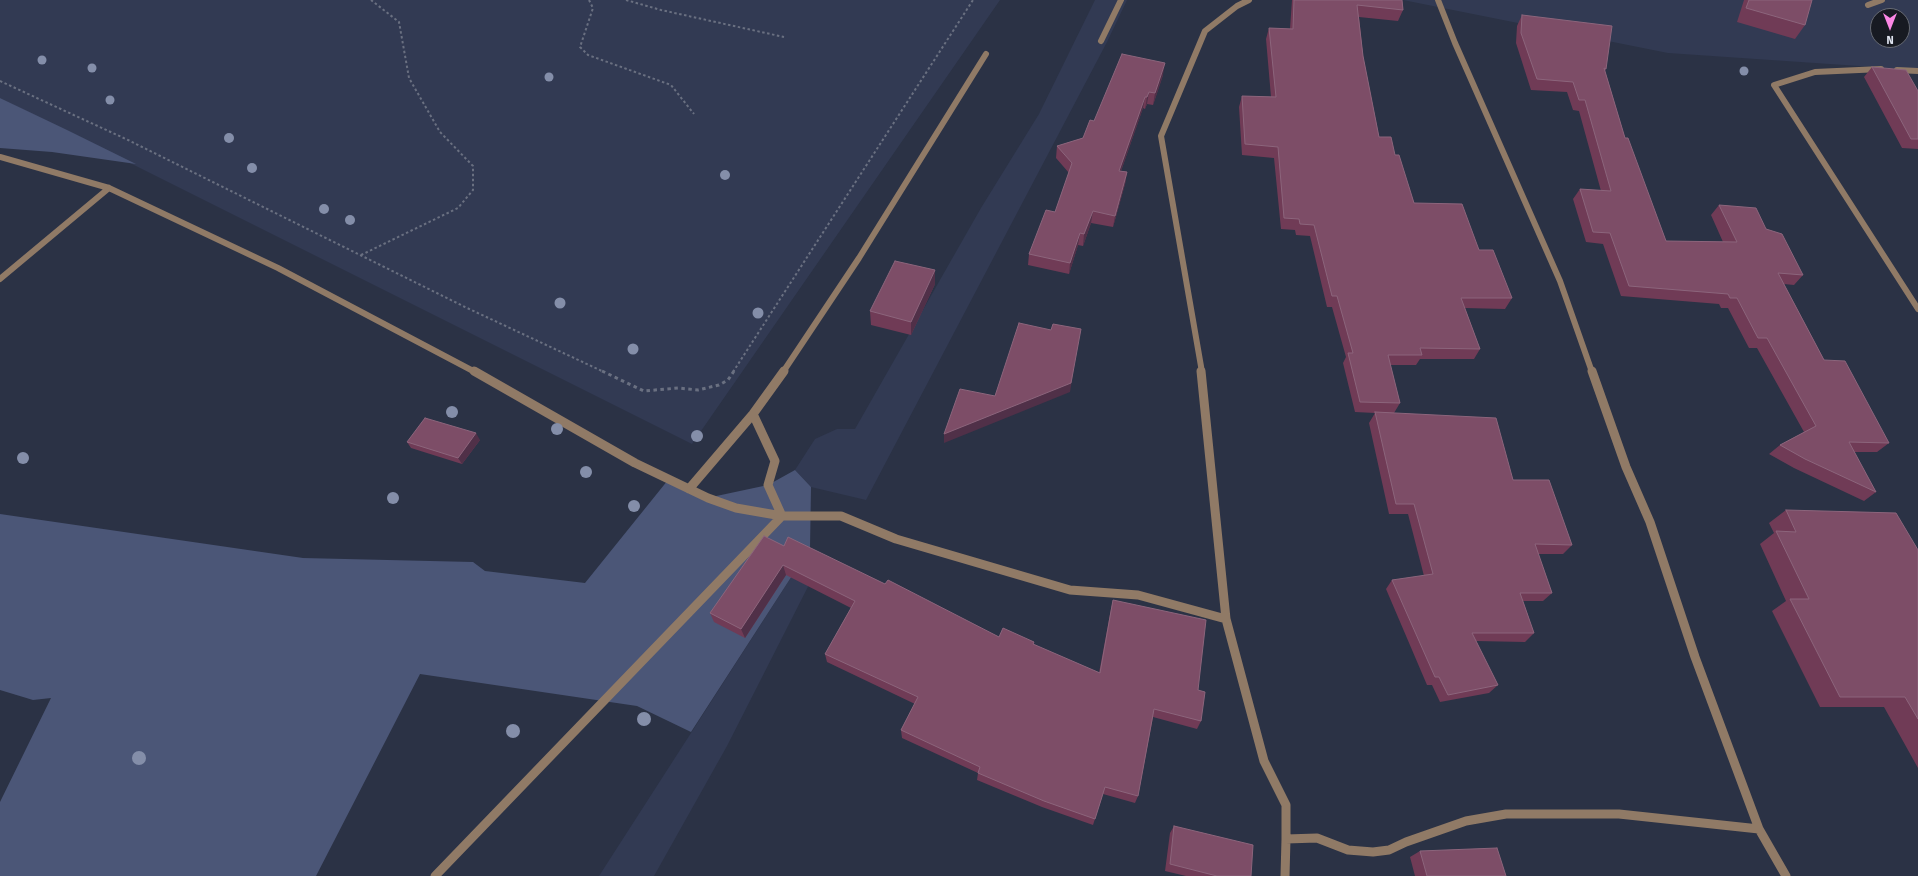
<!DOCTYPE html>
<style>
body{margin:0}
#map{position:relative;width:1918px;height:876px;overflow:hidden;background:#2b3245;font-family:"Fira Sans",sans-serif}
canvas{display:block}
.north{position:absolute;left:1870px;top:8px;width:40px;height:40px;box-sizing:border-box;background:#171a22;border:1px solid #686c75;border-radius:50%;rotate:180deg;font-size:11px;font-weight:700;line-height:16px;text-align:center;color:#e1e6f2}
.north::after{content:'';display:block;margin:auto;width:14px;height:18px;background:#fb87e5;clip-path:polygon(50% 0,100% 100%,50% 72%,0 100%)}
</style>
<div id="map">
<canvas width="1918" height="876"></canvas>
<div class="north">N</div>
</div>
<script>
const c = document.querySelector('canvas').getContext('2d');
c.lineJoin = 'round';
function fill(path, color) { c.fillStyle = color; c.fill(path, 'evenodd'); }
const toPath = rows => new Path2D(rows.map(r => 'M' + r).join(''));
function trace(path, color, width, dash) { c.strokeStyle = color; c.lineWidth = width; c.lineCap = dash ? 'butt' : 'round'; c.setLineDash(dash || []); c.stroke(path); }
const built = toPath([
 [0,0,1000,0,692,444,0,98],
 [1095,0,1127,0,1107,42,866,500,811,487,795,470,815,439,837,429,855,429,981,208,1039,114],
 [1403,0,1918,0,1918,70,1668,53],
 [1878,16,1902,16,1902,40,1878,40],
 [810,548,818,567,727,746,654,876,599,876]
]);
const green = toPath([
 [0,98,67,130,136,164,52,152,0,148],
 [795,470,811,487,810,548,691,732,637,706,420,674,316,876,0,876,0,802,51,698,33,700,0,690,0,514,303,558,473,562,485,571,585,583,668,480,707,498,768,485]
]);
const pathFar1 = toPath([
 [589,0,593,8,580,47,588,55,671,85,694,114],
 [626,0,661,10,784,37],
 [0,81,128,140,465,307,604,372],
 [361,255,458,208,473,190,473,166,440,132,409,78,399,22,371,0],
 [733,372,973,0]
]);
const path = toPath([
 [602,371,644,391,678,388,698,390,719,385,728,380,734,371]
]);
const lane = toPath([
 [1868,5,1882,0]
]);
const streetFar1 = toPath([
 [1438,0,1455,43,1560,281,1592,372],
 [1101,41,1121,0],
 [1881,69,1815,72,1774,85,1918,309],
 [1897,70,1918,71],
 [0,157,109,188,278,268,475,372],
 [0,279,109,188],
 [783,372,859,258,986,54],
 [1202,372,1161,136,1205,31,1237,6,1249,0]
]);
const street = toPath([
 [474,371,635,463,708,498,736,508,782,516,841,516,896,539,1070,590,1138,595,1226,619],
 [1201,371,1226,619,1264,761,1286,805,1286,839,1317,838,1348,850,1373,852,1389,850,1406,842,1466,821,1506,814,1619,814,1759,829],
 [1592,371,1626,467,1650,522,1695,657,1759,829,1786,876],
 [689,489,753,414,784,371],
 [435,876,782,516,768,485,775,461,753,414],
 [1285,876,1286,839]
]);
const trees = [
 [42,60,4.5],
 [92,68,4.5],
 [1744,71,4.5],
 [549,77,4.5],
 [110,100,4.5],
 [229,138,5],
 [252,168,5],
 [725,175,5],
 [324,209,5],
 [350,220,5],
 [560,303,5.5],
 [758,313,5.5],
 [633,349,5.5],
 [452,412,6],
 [557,429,6],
 [697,436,6],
 [23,458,6],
 [586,472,6],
 [393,498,6],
 [634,506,6],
 [644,719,7],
 [513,731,7],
 [139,758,7]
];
const wall = toPath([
 [1292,0,1402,0,1403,10,1398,21,1359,17,1363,56,1379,137,1395,155,1414,203,1479,250,1512,298,1505,309,1465,308,1480,349,1474,359,1420,359,1416,365,1390,365,1400,403,1394,413,1513,480,1572,545,1563,554,1538,554,1552,593,1543,601,1523,601,1534,633,1525,642,1476,641,1498,685,1489,693,1440,702,1432,685,1427,685,1386,589,1392,580,1424,576,1408,514,1389,514,1369,423,1375,413,1355,412,1343,363,1346,357,1332,307,1327,307,1310,236,1296,235,1295,230,1281,229,1274,158,1242,155,1239,107,1242,96,1271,97,1266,39,1269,28,1290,29],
 [1744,0,1812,0,1805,25,1795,39,1737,22],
 [1522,15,1606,69,1605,71,1625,138,1666,241,1723,242,1711,215,1719,205,1766,229,1803,275,1794,285,1784,284,1824,360,1889,443,1877,452,1854,452,1876,492,1864,501,1794,468,1769,454,1780,445,1804,432,1757,348,1749,348,1728,308,1721,308,1719,304,1621,296,1603,244,1586,242,1573,199,1580,189,1601,191,1579,111,1573,110,1567,92,1531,90,1516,43,1517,26],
 [1872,67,1918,91,1918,149,1902,148,1864,77],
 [1163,75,1153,105,1147,104,1145,109,1143,108,1121,171,1127,172,1125,184,1113,227,1091,223,1083,246,1078,245,1069,274,1028,265,1029,254,1055,212,1069,173,1056,158,1057,146,1083,138,1094,121],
 [935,284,911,335,871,325,870,311],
 [480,440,462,464,411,448,407,442],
 [1786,510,1918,550,1918,768,1884,707,1820,707,1772,611,1786,601,1760,544,1774,533,1769,523],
 [784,546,885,584,999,637,1034,642,1034,645,1099,673,1111,609,1113,600,1198,690,1201,721,1197,729,1153,717,1138,796,1135,803,1103,794,1093,825,1042,807,977,780,978,773,902,738,901,730,915,704,827,662,825,654,851,608,786,575,745,638,714,622,710,613],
 [1174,826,1251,876,1186,876,1165,871,1170,833],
 [1420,851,1506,876,1415,876,1410,857]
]);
const shadedWall = toPath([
 [1165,63,1163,75,1153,105,1155,93],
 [1149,92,1147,104,1145,109,1147,97],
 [1145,97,1143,108,1117,182,1119,171],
 [1127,172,1125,184,1113,227,1115,216],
 [1093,211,1091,223,1083,246,1084,234],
 [1080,233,1078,245,1069,274,1070,263],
 [935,270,935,284,911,335,911,322],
 [1079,338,1070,392,944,443,944,434],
 [476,433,480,440,462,464,458,458],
 [783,565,786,575,745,638,741,629]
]);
const building = toPath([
 [1294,0,1402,0,1403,10,1357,5,1363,56,1379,137,1391,137,1395,155,1399,155,1414,203,1462,204,1479,250,1493,250,1512,298,1461,298,1480,349,1420,348,1422,355,1388,355,1400,403,1360,402,1348,353,1353,353,1337,296,1332,296,1314,225,1300,224,1299,219,1284,218,1278,147,1245,144,1242,96,1276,97,1269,28,1293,29,1294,0],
 [1749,0,1812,0,1805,25,1746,8,1749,0],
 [1522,15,1612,26,1606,69,1604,68,1625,138,1628,138,1666,241,1737,242,1719,205,1756,208,1766,229,1782,234,1803,275,1778,273,1824,360,1845,361,1889,443,1849,442,1876,492,1805,459,1780,445,1816,426,1767,338,1758,338,1737,298,1730,298,1728,294,1629,286,1610,233,1593,232,1580,189,1611,191,1585,100,1579,100,1573,82,1537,79,1521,33,1522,15],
 [1122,54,1165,63,1155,93,1149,92,1147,97,1145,97,1119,171,1127,172,1115,216,1093,211,1084,234,1080,233,1070,263,1029,254,1046,210,1055,212,1072,163,1057,146,1083,138,1090,120,1094,121,1122,54],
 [1872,67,1906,70,1918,91,1918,139,1911,139,1872,67],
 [895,261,935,270,911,322,870,311,895,261],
 [1019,323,1051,330,1053,324,1081,329,1071,383,944,434,960,389,995,396,1019,323],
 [1375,412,1496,418,1513,480,1549,480,1572,545,1535,544,1552,593,1520,593,1534,633,1472,633,1498,685,1448,695,1439,677,1435,677,1392,580,1433,574,1414,504,1396,504,1375,412],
 [425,418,476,433,458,458,407,442,425,418],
 [1786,510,1896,513,1918,550,1918,719,1905,697,1840,697,1790,599,1809,599,1776,531,1796,532,1786,510],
 [764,536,784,546,788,537,885,584,888,580,999,637,1003,628,1034,642,1033,644,1100,673,1113,600,1206,620,1198,690,1205,692,1201,721,1154,709,1138,796,1105,787,1095,819,1044,801,978,773,980,767,901,730,918,697,825,654,855,601,783,565,741,629,710,613,764,536],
 [1174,826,1253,845,1251,876,1217,876,1170,864,1174,826],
 [1497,848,1506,876,1427,876,1420,851,1497,848]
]);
fill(built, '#323a53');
fill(green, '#4b5677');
trace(pathFar1, '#6a7081', 2, [2.5, 2.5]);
trace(path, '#6a7081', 3, [3.5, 3.5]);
trace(lane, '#907a66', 6);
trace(streetFar1, '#907a66', 6);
trace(street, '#907a66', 9);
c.fillStyle = '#848ea9';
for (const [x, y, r] of trees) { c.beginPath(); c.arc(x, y, r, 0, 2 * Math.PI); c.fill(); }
fill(wall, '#703b56');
fill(shadedWall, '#503048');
fill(building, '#7d4d67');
trace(building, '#8c657c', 1);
</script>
